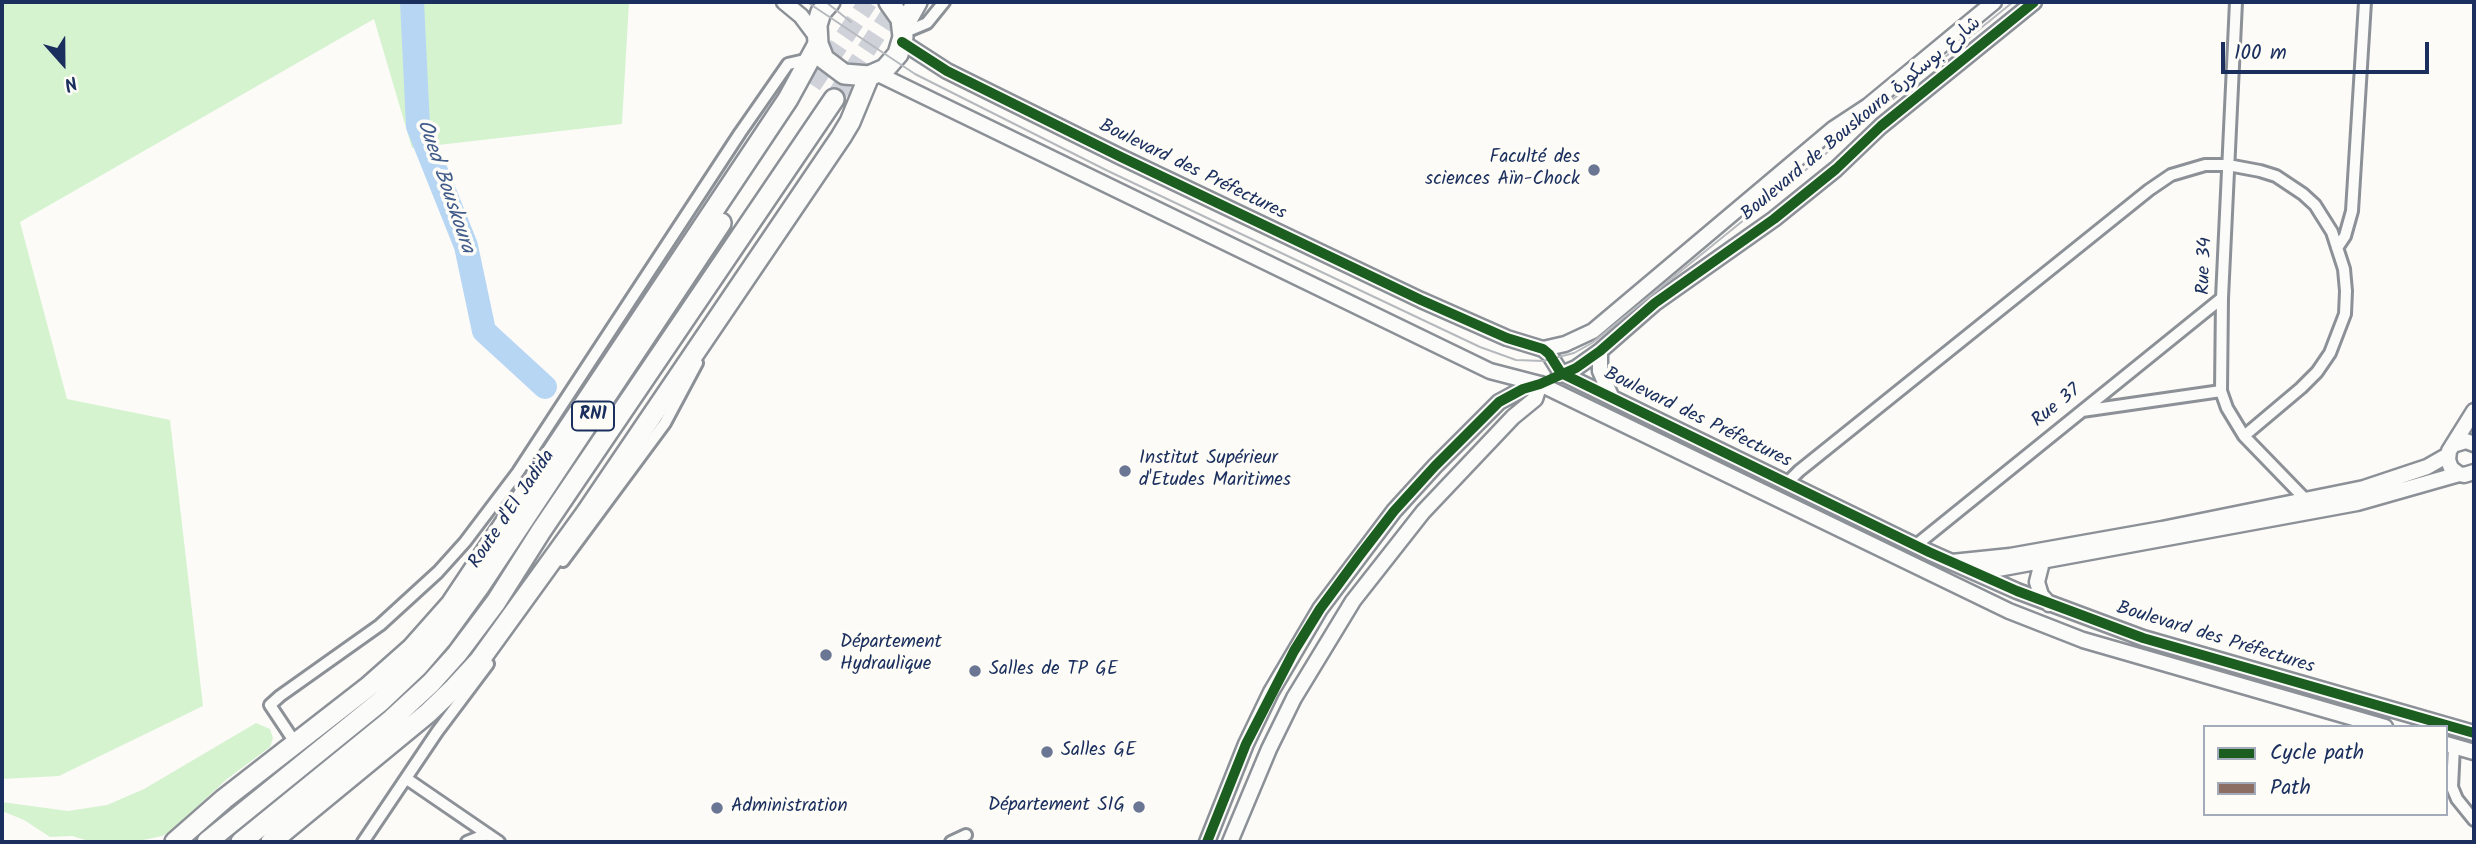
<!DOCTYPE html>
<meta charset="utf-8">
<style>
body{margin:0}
#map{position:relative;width:2476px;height:844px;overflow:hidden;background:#fcfbf8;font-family:Kalam,sans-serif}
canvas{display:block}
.frame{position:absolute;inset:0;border:4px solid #1b2f5e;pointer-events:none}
.legend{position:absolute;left:2203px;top:725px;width:245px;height:91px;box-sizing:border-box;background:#fdfcf7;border:2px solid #a3aaba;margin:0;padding:9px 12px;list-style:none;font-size:21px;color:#1b2f5e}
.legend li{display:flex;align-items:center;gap:14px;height:35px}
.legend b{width:35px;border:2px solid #a3aaba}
.north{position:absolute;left:28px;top:28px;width:70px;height:70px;-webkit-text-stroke:5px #fdfcf7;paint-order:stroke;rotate:159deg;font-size:19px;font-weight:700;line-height:28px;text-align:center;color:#1b2f5e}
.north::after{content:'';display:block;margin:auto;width:24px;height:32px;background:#1b2f5e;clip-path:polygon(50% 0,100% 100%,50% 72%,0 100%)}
.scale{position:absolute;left:2221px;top:42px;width:208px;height:32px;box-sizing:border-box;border:4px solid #1b2f5e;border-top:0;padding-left:9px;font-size:21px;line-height:24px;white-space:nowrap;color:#1b2f5e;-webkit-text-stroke:5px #fdfcf7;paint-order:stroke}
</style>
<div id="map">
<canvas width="2476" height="844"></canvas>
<div class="frame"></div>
<ul class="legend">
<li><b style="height:9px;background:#1b5e20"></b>Cycle path</li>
<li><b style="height:9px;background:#8d6e63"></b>Path</li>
</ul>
<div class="north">N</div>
<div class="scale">100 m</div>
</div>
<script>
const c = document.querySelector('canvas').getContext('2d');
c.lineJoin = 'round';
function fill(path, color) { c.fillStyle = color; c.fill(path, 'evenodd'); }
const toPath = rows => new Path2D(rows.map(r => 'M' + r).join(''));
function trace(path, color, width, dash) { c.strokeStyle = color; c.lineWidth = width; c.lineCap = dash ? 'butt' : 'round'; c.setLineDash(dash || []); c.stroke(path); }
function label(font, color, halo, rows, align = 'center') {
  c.font = font + ' Kalam,"Playpen Sans Arabic",sans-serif'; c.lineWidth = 7; c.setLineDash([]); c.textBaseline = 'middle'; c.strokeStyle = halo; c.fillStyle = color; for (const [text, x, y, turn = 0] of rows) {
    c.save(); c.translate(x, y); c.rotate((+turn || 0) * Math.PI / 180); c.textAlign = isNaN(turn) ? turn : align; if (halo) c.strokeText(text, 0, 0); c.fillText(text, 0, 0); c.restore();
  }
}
const green = toPath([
 [2,2,629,2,622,124,412,148,374,19,20,222,67,399,170,420,203,706,59,776,2,779],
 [256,723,270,729,273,738,270,747,227,779,170,832,162,836,134,842,92,842,72,836,50,837,24,820,2,811,2,802,68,811,107,805,144,789]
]);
const river = toPath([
 [412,2,418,126,466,246,484,331,545,387]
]);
const trunkTunnel = toPath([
 [812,85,868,2],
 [834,99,898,2],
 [190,842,194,839]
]);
const minor = toPath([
 [2236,2,2222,298,2221,391,2227,408,2244,436,2306,500],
 [903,33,927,23,944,2],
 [2337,248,2345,236,2352,211,2365,2],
 [2082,411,2221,391],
 [1787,483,1799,471,2149,190,2171,175,2205,165,2228,165,2260,171,2276,176,2303,194,2315,205,2332,232,2344,269,2346,291,2345,314,2330,353,2317,372,2301,388,2244,436],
 [1915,546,2222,298],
 [563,561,665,423,697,363],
 [296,744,270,705,280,696,380,625,438,572,465,542,518,472,740,133,788,64,810,59],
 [2454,746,2452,787,2457,799,2474,820],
 [407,779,499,842],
 [363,842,437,732,488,664],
 [467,842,487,834],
 [951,842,966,835]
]);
const tertiary = toPath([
 [784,2,801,16,816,36],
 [902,42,947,71,1121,157,1421,300,1507,338,1543,349,1549,354,1561,373,1929,552,2017,591,2143,638,2474,733],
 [876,73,1490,371,1540,384,2009,611,2083,640,2385,727],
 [1543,349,1565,344,1593,331,1833,129,1868,106,1994,2],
 [1600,351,1600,371,1611,396],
 [1559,375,1576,368,1600,351,1655,303,1774,219,1836,169,1881,126,2034,2],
 [2474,411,2449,451,2448,460,2451,468,2459,474,2464,475,2474,472],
 [2456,444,2466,441,2474,444],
 [1952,562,2010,556,2162,529,2364,488,2427,467,2448,455],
 [2042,562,2037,582,2041,595,2049,604],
 [1976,573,2357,503,2459,474],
 [2446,744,2474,752],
 [1207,842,1246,744,1271,692,1320,609,1394,511,1435,466,1499,402,1523,389,1541,384],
 [1230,842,1269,749,1294,698,1353,601,1423,512,1513,417,1535,399,1540,384]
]);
const trunk = toPath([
 [903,27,917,2],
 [818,44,824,59,844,74,869,76,885,69,898,54,903,37,901,19,889,2],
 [175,842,224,799,368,687,412,648,451,604,788,99,818,44,817,25,821,12,830,2],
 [207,842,380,702,418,666,442,638,479,587,721,223],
 [241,842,392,719,431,683,457,654,496,602,541,531,834,99],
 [271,842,428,713,454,688,479,661,586,513,841,137,850,122,869,76]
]);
const tram = toPath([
 [807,2,915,74,1108,171,1480,347,1516,360,1543,361,1574,353,1592,343,2013,2],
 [826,2,851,22]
]);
const quiet = toPath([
 [724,841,724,842]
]);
const cycleway = toPath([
 [902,42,947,71,1121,157,1421,300,1507,338,1543,349,1549,354,1561,373,1929,552,2017,591,2143,638,2474,733],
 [1207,842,1246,744,1294,651,1320,609,1360,555,1394,511,1435,466,1499,402,1523,389,1540,384,1576,368,1600,351,1655,303,1774,219,1836,169,1881,126,2034,2]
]);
const markers = [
 [1594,170,7,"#6a7694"],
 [1125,471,7,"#6a7694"],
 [826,655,7,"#6a7694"],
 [975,671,7,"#6a7694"],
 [1047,752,7,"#6a7694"],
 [1139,807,7,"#6a7694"],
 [717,808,7,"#6a7694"]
];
const shields = [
 [593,416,42]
];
const shieldNames = [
 ["RN1",593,416]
];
const streetNames = [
 ["Boulevard de Bouskoura شارع بوسكورة",1862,120,-40],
 ["Boulevard des Préfectures",1192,171,26],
 ["Rue 34",2206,266,-88],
 ["Rue 37",2057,407,-39],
 ["Boulevard des Préfectures",1697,419,26],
 ["Route d'El Jadida",513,510,-56],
 ["Boulevard des Préfectures",2215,639,17]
];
const poiNames = [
 ["Faculté des",1580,159,"right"],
 ["sciences Aïn-Chock",1580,181,"right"],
 ["Institut Supérieur",1139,460],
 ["d'Etudes Maritimes",1139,482],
 ["Département",840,644],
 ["Hydraulique",840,666],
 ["Salles de TP GE",989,671],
 ["Salles GE",1061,752],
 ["Département SIG",1125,807,"right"],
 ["Administration",731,808]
];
const waterNames = [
 ["Oued Bouskoura",444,187,71]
];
fill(green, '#d6f3d0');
trace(river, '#b7d6f4', 24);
trace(trunkTunnel, '#cfd2d9', 19, [19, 10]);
trace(minor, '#8c9097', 16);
trace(tertiary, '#8c9097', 19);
trace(trunk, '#8c9097', 24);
trace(minor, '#fbfbf9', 10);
trace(tertiary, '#fbfbf9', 14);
trace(trunk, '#fbfbf9', 19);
trace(tram, '#b6b9bd', 2);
trace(quiet, '#8d6e63', 9, [18, 9]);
trace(cycleway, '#1b5e20', 10);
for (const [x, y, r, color] of markers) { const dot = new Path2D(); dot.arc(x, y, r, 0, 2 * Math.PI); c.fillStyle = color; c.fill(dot); trace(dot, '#fdfcf7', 2.5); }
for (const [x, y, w] of shields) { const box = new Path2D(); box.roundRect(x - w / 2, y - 14.5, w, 29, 5); c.fillStyle = '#fdfcf7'; c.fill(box); trace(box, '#1b2f5e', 2); }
label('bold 18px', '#1b2f5e', null, shieldNames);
label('19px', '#1b2f5e', '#fdfcf7', streetNames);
label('19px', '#1b2f5e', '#fdfcf7', poiNames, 'left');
label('italic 21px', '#415c8b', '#fdfcf7', waterNames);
</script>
